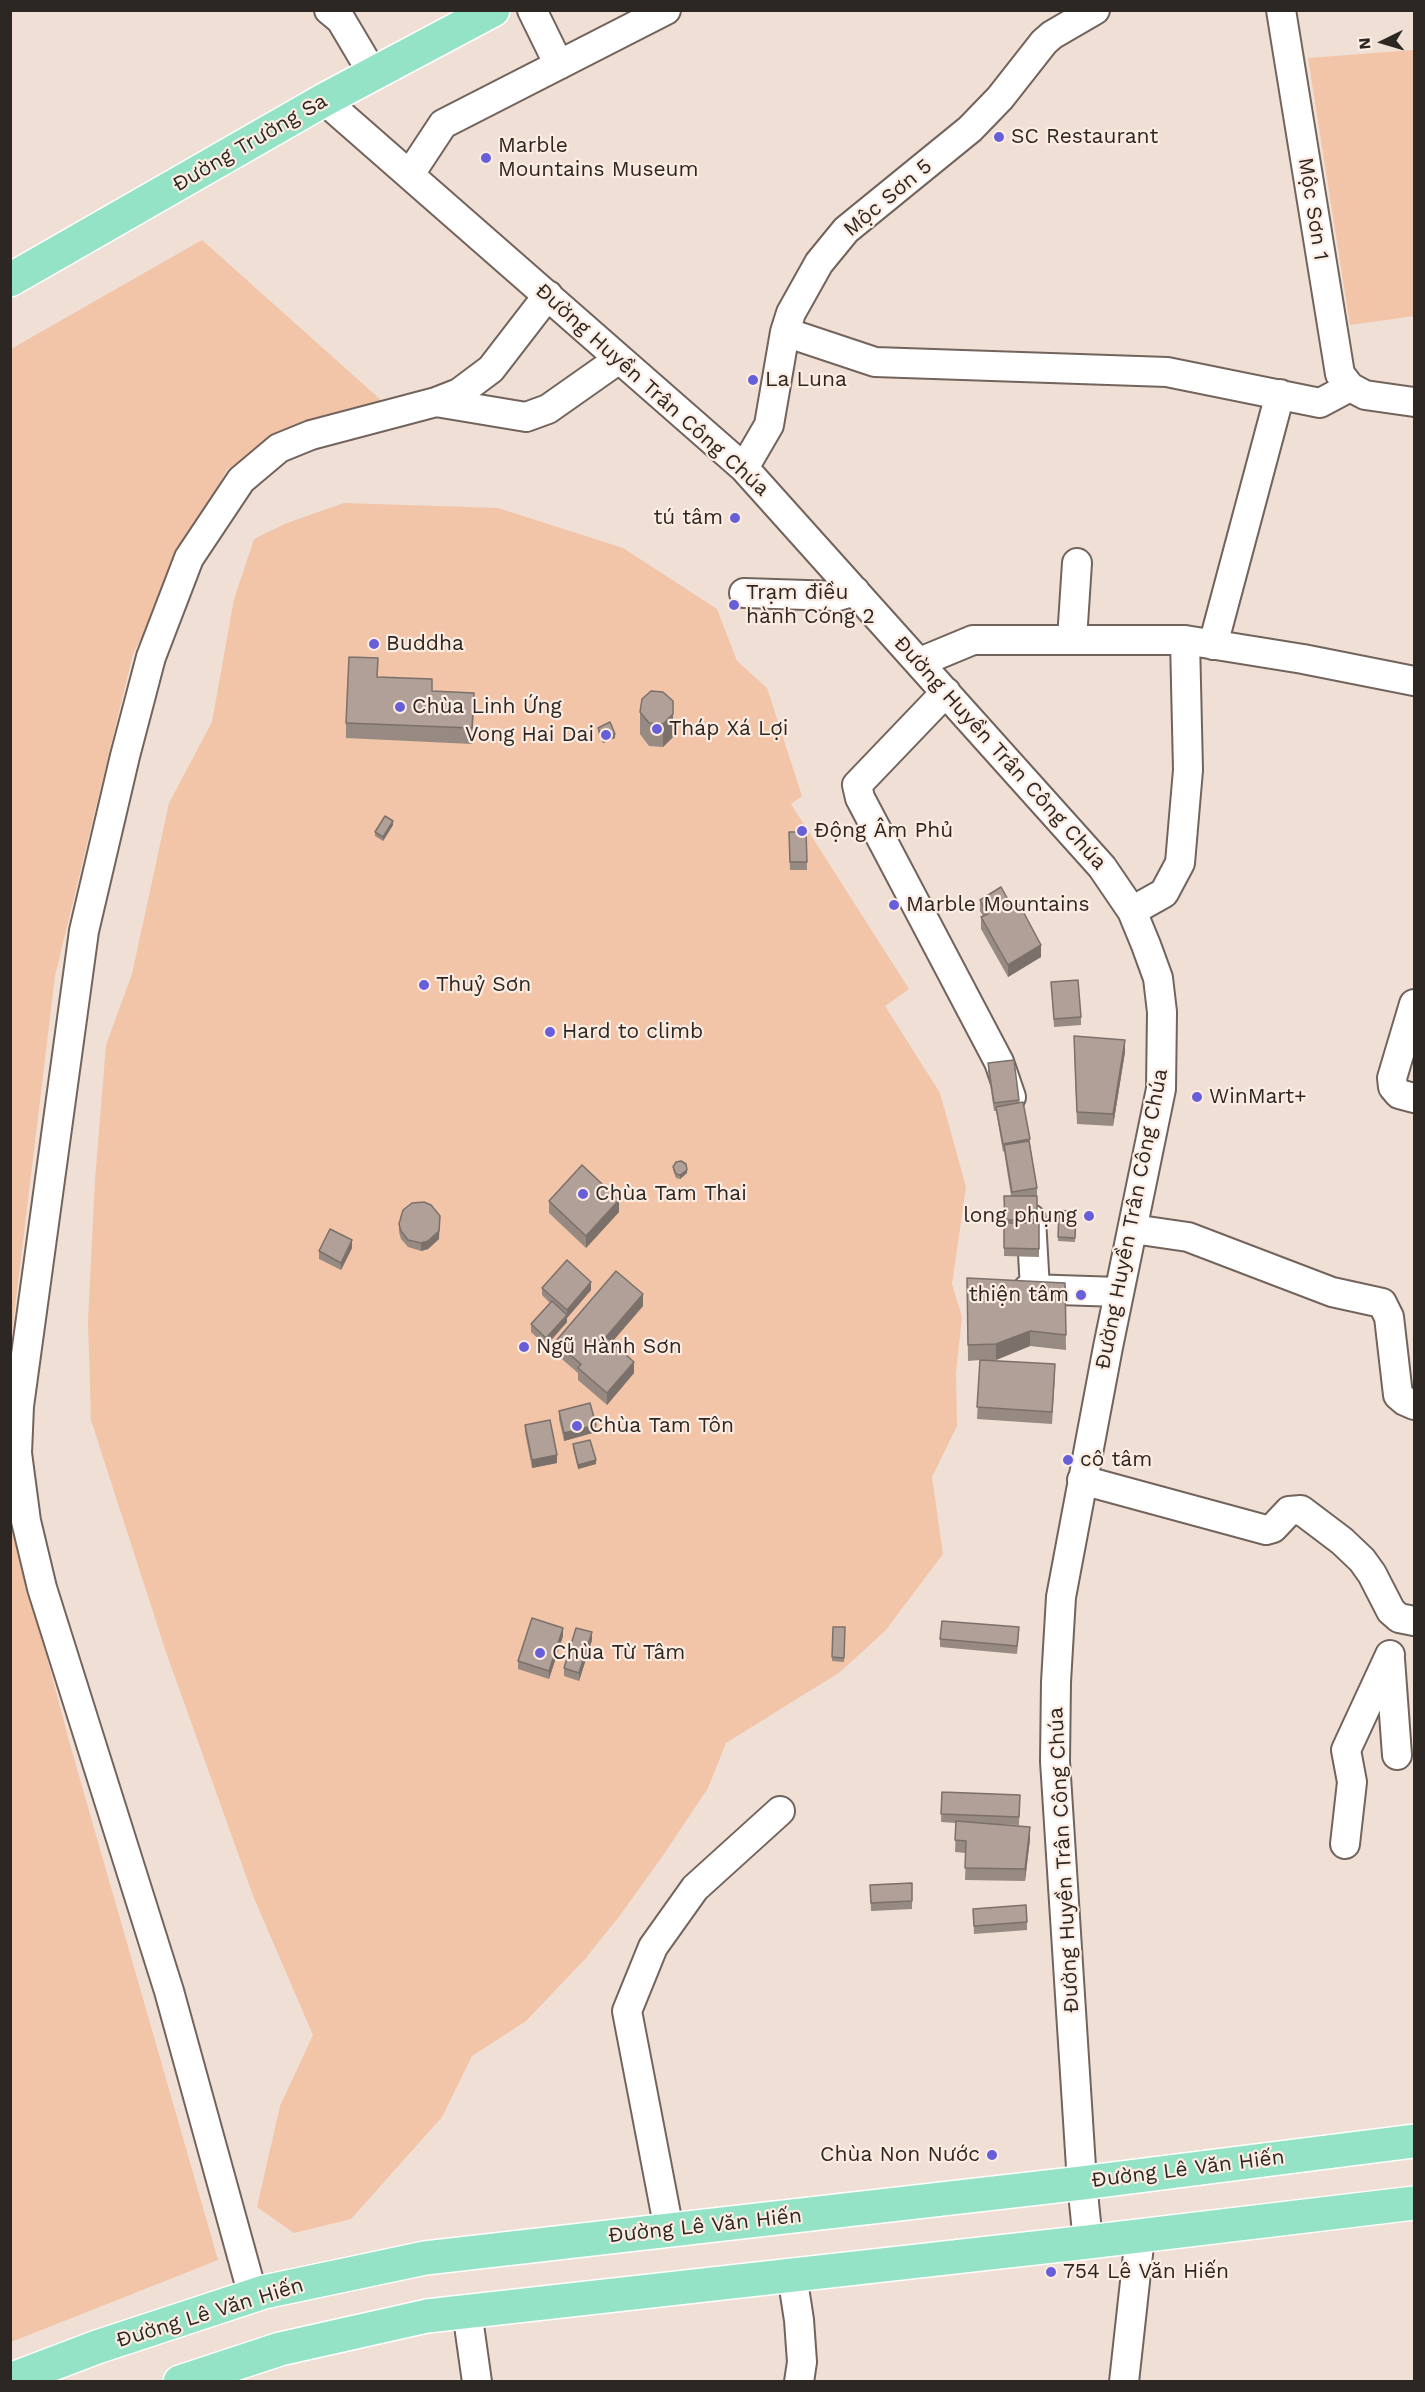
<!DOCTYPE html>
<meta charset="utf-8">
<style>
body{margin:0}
#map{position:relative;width:1425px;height:2392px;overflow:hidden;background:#efdfd5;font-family:"Work Sans",sans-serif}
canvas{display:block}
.frame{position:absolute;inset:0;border:12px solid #2d2723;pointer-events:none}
.north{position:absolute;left:1353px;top:12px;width:60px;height:60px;-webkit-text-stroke:4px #fdece2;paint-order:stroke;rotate:265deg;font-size:16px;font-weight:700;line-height:24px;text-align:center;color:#2d2723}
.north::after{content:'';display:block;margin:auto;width:21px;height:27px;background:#2d2723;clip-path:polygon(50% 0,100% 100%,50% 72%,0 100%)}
</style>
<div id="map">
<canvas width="1425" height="2392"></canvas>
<div class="frame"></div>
<div class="north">N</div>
</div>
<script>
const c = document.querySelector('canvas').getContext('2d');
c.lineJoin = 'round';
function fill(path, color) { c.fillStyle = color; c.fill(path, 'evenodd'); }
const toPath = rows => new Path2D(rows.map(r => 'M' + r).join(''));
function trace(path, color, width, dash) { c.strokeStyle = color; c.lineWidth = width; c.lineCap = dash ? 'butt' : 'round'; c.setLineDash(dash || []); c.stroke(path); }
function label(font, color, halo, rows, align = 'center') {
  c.font = font + ' "Work Sans",sans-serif'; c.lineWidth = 4.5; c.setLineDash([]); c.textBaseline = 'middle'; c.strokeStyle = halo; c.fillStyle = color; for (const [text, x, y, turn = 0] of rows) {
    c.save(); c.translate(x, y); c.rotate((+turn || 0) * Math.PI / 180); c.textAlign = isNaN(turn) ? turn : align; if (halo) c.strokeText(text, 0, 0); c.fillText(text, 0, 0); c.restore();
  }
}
const green = toPath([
 [1414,50,1414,316,1350,325,1308,58],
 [202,240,382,401,227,469,133,654,55,976,11,1341,11,349],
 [344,503,498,508,623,548,717,609,737,661,767,688,802,796,791,804,909,989,885,1006,940,1093,966,1187,952,1284,962,1317,956,1373,957,1426,932,1477,943,1554,885,1631,840,1672,726,1743,708,1788,664,1854,621,1914,585,1959,526,2021,472,2056,442,2117,351,2219,294,2233,257,2207,280,2106,313,2035,254,1898,166,1652,91,1420,88,1321,95,1180,106,1045,132,974,169,803,212,722,234,599,254,539,287,523],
 [10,1518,71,1748,218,2260,11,2342]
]);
const minor = toPath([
 [329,10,341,20,373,74],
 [532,10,559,65],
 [1281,10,1340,374,1350,387,1365,395,1414,402],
 [324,100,744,468,1102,867,1132,911,1146,945,1158,978,1162,1012,1161,1089,1108,1347,1061,1597,1056,1682,1055,1761,1082,2183,1088,2242],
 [410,174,443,124,666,10],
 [785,332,875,362,1167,372,1320,403,1350,387],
 [436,402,526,417,548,409,619,359],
 [744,468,769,425,785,332,791,313,819,263,846,230,970,129,1000,98,1044,42,1052,35,1095,10],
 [744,593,838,596,855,591],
 [1072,639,1077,563],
 [1213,645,1280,394],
 [920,662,973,640,1185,640,1303,659,1414,681],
 [946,692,857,785,860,798,999,1062,1011,1097],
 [1132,911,1164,893,1180,863,1188,770,1185,640],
 [1414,1004,1392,1078,1393,1087,1399,1094,1414,1098],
 [1031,1219,1035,1289],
 [1133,1229,1188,1237,1332,1292,1382,1303,1389,1317,1398,1395,1405,1401,1414,1405],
 [1028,1289,1119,1292],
 [1082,1480,1266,1530,1273,1528,1289,1511,1301,1510,1342,1541,1362,1560,1372,1574,1391,1611,1399,1618,1414,1621],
 [1390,1659,1397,1755],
 [1345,1844,1352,1782,1346,1750,1390,1655],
 [669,2230,627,2011,653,1947,695,1888,780,1811],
 [792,2275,799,2320,802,2362,799,2382],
 [253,2296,169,1991,42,1588,26,1521,17,1453,19,1406,84,931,125,756,151,657,189,558,241,480,279,448,311,435,436,402,459,393,491,369,548,295],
 [467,2311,477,2382],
 [1124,2382,1140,2236]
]);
const major = toPath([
 [10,280,324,100,493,10],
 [10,2380,97,2347,264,2292,425,2258,1082,2183,1414,2141],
 [180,2382,280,2349,427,2316,1088,2242,1414,2203]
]);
const wall = toPath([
 [432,691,474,709,472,744,346,738,346,723],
 [651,691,673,737,663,747,649,746,640,734,640,712],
 [598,728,615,738,603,743,598,732],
 [393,825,383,841,375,836,375,832],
 [789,832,806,832,807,870,790,870],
 [980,900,1010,903,1041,957,1008,977,981,929,981,917,983,916,980,911],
 [1051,982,1081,1017,1081,1025,1054,1027],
 [1074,1048,1125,1052,1113,1126,1077,1124],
 [988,1063,1019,1100,1030,1139,1030,1144,1037,1188,1037,1223,1039,1223,1039,1257,1004,1256,1004,1196,1011,1196,1004,1151,1003,1152,996,1111,994,1111,988,1071],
 [673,1167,687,1173,680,1179,676,1178,673,1170],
 [549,1201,619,1212,586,1248,549,1213],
 [1059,1210,1076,1212,1075,1242,1058,1241],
 [399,1224,439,1239,428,1249,421,1251,408,1247,401,1239,399,1232],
 [352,1248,341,1270,319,1259,319,1251],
 [967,1278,1065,1283,1066,1350,1030,1346,996,1360,985,1360,1055,1376,1052,1424,977,1419,980,1360,968,1361],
 [542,1288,591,1290,567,1318,567,1322,546,1346,531,1332,531,1324,550,1303,542,1295],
 [643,1306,612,1342,634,1373,607,1405,578,1380,578,1373,555,1353,555,1342],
 [559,1411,596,1432,564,1441,559,1419],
 [525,1425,557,1463,532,1468,525,1432],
 [573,1444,596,1464,578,1469,573,1448],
 [833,1627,845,1627,844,1662,832,1661],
 [1019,1635,1017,1654,940,1647,940,1639],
 [563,1636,549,1679,518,1669,518,1661],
 [592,1640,579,1681,564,1676,564,1668],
 [942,1792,1020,1795,1019,1825,988,1824,1030,1839,1025,1881,965,1880,966,1853,955,1852,956,1823,941,1822],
 [912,1883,912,1909,871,1911,870,1885],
 [973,1909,1027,1922,1027,1930,974,1934]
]);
const shadedWall = toPath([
 [673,714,673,737,663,747,663,724],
 [615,734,615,738,603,743,603,739],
 [393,821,393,825,383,841,383,837],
 [1041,945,1041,957,1008,977,1008,965],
 [1125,1040,1125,1052,1113,1126,1113,1114],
 [687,1170,687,1173,680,1179,680,1175],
 [619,1200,619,1212,586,1248,586,1236],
 [440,1216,439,1239,428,1249,421,1251,421,1243],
 [352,1240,352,1248,341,1270,341,1263],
 [591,1282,591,1290,567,1318,567,1322,546,1346,546,1338,567,1315,567,1310],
 [643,1294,643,1306,606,1349,606,1337],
 [1030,1331,1030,1346,996,1360,996,1344],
 [634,1362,634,1373,607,1405,607,1393],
 [596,1425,596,1432,564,1441,564,1433],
 [557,1455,557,1463,532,1468,532,1460],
 [596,1460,596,1464,578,1469,578,1465],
 [563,1628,563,1636,549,1679,549,1671],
 [592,1632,592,1640,579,1681,579,1673],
 [1030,1827,1030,1839,1025,1881,1025,1869]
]);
const building = toPath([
 [349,657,378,658,377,677,432,679,432,691,474,693,472,728,346,723,349,657],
 [651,691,663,692,673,701,673,714,663,724,649,723,640,712,642,699,651,691],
 [610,722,615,734,603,739,598,728,610,722],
 [385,816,393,821,383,837,375,832,385,816],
 [789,832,806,832,807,862,790,862,789,832],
 [1001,887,1010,903,1017,900,1041,945,1008,965,981,917,988,914,980,900,1001,887],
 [1078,980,1081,1017,1054,1019,1051,982,1078,980],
 [1074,1036,1125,1040,1113,1114,1077,1112,1074,1036],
 [1014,1060,1019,1100,994,1103,988,1063,1014,1060],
 [1023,1102,1030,1139,1003,1144,996,1107,1023,1102],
 [1029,1141,1037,1188,1012,1192,1004,1145,1029,1141],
 [681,1161,686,1164,687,1170,680,1175,676,1174,673,1167,676,1162,681,1161],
 [582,1165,619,1200,586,1236,549,1201,582,1165],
 [1004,1196,1037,1196,1037,1220,1005,1220,1004,1196],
 [424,1202,431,1205,440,1216,439,1231,428,1241,421,1243,408,1240,401,1231,399,1224,403,1210,412,1203,424,1202],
 [1059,1210,1076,1212,1075,1238,1058,1237,1059,1210],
 [1004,1223,1039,1223,1039,1249,1004,1248,1004,1223],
 [330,1229,352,1240,341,1263,319,1251,330,1229],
 [567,1260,591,1282,567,1310,542,1288,567,1260],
 [616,1271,643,1294,606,1337,634,1362,607,1393,578,1368,581,1364,555,1342,616,1271],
 [967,1278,1065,1283,1066,1335,1030,1331,996,1344,968,1345,967,1278],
 [552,1301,567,1315,546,1338,531,1324,552,1301],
 [980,1360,1055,1364,1052,1412,977,1407,980,1360],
 [590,1403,596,1425,564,1433,559,1411,590,1403],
 [550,1420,557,1455,532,1460,525,1425,550,1420],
 [590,1440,596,1460,578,1465,573,1444,590,1440],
 [532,1618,563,1628,549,1671,518,1661,532,1618],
 [942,1621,1019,1627,1017,1646,940,1639,942,1621],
 [833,1627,845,1627,844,1658,832,1657,833,1627],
 [576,1628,592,1632,579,1673,564,1668,576,1628],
 [942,1792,1020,1795,1019,1817,941,1814,942,1792],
 [956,1821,1030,1827,1025,1869,965,1868,966,1841,955,1840,956,1821],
 [912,1883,912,1901,871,1903,870,1885,912,1883],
 [1026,1905,1027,1922,974,1926,973,1909,1026,1905]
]);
const markers = [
 [999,137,6,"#665fd9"],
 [486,158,6,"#665fd9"],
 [753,380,6,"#665fd9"],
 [735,518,6,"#665fd9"],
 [734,605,6,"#665fd9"],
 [374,644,6,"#665fd9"],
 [400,707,6,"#665fd9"],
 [657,729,6,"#665fd9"],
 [606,735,6,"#665fd9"],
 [802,831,6,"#665fd9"],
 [894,905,6,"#665fd9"],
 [424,985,6,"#665fd9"],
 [550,1032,6,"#665fd9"],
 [1197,1097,6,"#665fd9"],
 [583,1194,6,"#665fd9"],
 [1089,1216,6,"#665fd9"],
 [1081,1295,6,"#665fd9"],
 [524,1347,6,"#665fd9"],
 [577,1426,6,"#665fd9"],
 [1068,1460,6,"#665fd9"],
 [540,1653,6,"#665fd9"],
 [992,2155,6,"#665fd9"],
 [1051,2272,6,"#665fd9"]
];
const poiNames = [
 ["SC Restaurant",1011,137],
 ["Marble",498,146],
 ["Mountains Museum",498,170],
 ["La Luna",765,380],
 ["tú tâm",723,518,"right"],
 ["Trạm điều",746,593],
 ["hành Cóng 2",746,617],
 ["Buddha",386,644],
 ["Chùa Linh Ứng",412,707],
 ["Tháp Xá Lợi",669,729],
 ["Vong Hai Dai",594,735,"right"],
 ["Động Âm Phủ",814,831],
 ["Marble Mountains",906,905],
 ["Thuỷ Sơn",436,985],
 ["Hard to climb",562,1032],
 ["WinMart+",1209,1097],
 ["Chùa Tam Thai",595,1194],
 ["long phụng",1077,1216,"right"],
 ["thiện tâm",1069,1295,"right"],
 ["Ngũ Hành Sơn",536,1347],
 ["Chùa Tam Tôn",589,1426],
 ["cô tâm",1080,1460],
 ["Chùa Từ Tâm",552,1653],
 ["Chùa Non Nước",980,2155,"right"],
 ["754 Lê Văn Hiến",1063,2272]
];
const streetNames = [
 ["Đường Trường Sa",250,143,-30],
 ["Mộc Sơn 5",888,198,-40],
 ["Mộc Sơn 1",1313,209,81],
 ["Đường Huyền Trân Công Chúa",652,390,42],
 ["Đường Huyền Trân Công Chúa",1000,753,48],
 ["Đường Huyền Trân Công Chúa",1132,1219,-79],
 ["Đường Huyền Trân Công Chúa",1064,1860,-93],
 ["Đường Lê Văn Hiến",1188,2169,-7],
 ["Đường Lê Văn Hiến",705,2226,-6],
 ["Đường Lê Văn Hiến",210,2313,-17]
];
fill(green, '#f2c4a8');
trace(minor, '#72645c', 32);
trace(major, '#fff', 36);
trace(minor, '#fff', 28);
trace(major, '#95e3c6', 33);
fill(wall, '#978a82');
fill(shadedWall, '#7b706a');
fill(building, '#b0a097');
trace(building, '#7b706a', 1.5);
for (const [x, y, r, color] of markers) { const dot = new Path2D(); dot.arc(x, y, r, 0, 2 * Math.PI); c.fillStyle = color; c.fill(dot); trace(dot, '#fdece2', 2); }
label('21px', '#2d2723', '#fdece2', poiNames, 'left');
label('21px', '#2d2723', '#fdece2', streetNames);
</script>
